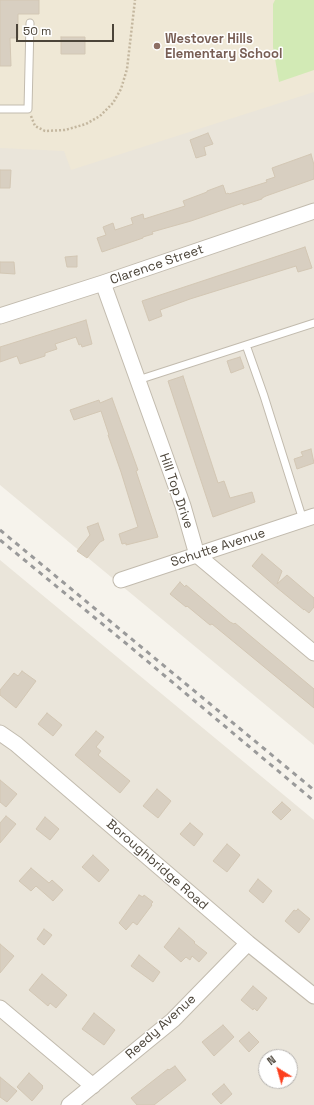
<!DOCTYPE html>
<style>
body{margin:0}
#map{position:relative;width:314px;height:1105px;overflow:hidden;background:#f6f3ec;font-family:"Space Grotesk",sans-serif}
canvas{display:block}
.north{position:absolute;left:258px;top:1049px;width:40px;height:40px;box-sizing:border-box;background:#fff;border:1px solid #b7b4b0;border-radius:50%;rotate:323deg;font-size:11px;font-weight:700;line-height:16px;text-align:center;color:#4b4439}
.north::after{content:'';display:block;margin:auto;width:14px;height:18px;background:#fc3f1d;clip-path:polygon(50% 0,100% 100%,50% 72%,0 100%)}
.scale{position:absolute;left:16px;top:24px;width:98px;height:18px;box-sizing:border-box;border:2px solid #4b4439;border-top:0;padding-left:5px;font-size:12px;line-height:14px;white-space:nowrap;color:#4b4439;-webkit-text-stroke:3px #fff;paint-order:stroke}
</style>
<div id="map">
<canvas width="314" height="1105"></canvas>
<div class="north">N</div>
<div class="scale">50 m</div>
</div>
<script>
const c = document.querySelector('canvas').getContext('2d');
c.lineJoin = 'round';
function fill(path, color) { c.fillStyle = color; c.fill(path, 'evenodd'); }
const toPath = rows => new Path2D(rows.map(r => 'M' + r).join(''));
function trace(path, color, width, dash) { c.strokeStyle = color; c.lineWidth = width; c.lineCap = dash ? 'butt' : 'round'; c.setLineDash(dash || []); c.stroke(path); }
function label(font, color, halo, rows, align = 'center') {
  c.font = font + ' "Space Grotesk",sans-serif'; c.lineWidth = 3; c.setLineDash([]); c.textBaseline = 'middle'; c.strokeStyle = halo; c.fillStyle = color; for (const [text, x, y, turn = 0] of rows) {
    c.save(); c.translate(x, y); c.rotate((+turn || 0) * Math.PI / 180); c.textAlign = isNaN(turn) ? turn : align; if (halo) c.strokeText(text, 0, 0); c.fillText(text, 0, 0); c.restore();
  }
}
const residential = toPath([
 [0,0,314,0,314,745,0,485],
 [0,560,314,820,314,1105,0,1105],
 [266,1057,290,1057,290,1081,266,1081]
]);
const education = toPath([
 [0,0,314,0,314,92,71,170,64,151,0,148]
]);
const green = toPath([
 [275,0,314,0,314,70,279,82,273,47,273,4]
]);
const building = toPath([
 [0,0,39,0,39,14,18,14,18,38,10,38,11,66,0,66,0,0],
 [61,37,85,37,85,54,61,54,61,37],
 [208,133,213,144,204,147,206,155,196,158,190,140,208,133],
 [311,154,314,165,314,179,266,196,262,198,262,199,243,205,243,203,191,221,152,232,153,234,143,237,143,238,102,252,97,238,106,235,103,227,113,223,115,230,133,224,131,218,143,214,144,219,185,206,183,201,207,192,207,191,223,185,226,194,228,193,229,194,267,182,266,180,275,177,272,168,311,154],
 [0,170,11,170,10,188,0,188,0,170],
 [305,247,312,268,298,272,296,266,190,299,160,310,162,316,149,321,142,301,305,247],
 [77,256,77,267,67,267,65,257,77,256],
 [0,262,14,262,15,274,0,273,0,262],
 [86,320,92,344,82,347,81,344,79,345,76,337,55,344,57,349,45,353,45,356,20,364,17,356,0,362,0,347,86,320],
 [240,357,244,368,231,373,227,361,240,357],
 [183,376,218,483,224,481,230,498,252,492,255,502,213,517,168,381,183,376],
 [112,398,138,470,136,471,158,537,126,545,126,543,122,544,119,534,138,527,121,472,108,435,109,435,101,411,74,420,70,410,99,400,100,403,112,398],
 [311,449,314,463,297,469,294,459,303,456,301,452,311,449],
 [98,523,104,540,100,542,87,558,77,551,90,535,87,527,98,523],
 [262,554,282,571,277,584,287,575,314,598,314,607,309,613,304,609,304,610,276,587,252,566,262,554],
 [180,582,185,587,186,585,230,622,234,624,235,623,314,689,314,708,212,624,210,625,187,606,186,607,170,594,180,582],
 [22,671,36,681,16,708,0,695,0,690,14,673,18,676,22,671],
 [47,713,62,725,53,736,38,724,47,713],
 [96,731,104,737,96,747,101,751,98,755,130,781,120,793,75,755,96,731],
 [0,780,17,794,6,807,0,802,0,780],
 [157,789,171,801,158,818,143,806,157,789],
 [282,802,291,810,281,820,272,812,282,802],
 [6,816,16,824,0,843,0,823,6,816],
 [45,817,59,829,50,840,36,829,45,817],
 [190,823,203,834,194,846,180,834,190,823],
 [227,844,240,855,227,872,213,861,227,844],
 [93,855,109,870,99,882,82,867,93,855],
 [31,868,49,883,52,880,63,890,53,901,36,886,31,891,19,881,31,868],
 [258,879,272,891,263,903,249,891,258,879],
 [139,895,143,897,144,895,153,902,151,904,152,905,137,925,133,922,126,930,119,923,139,895],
 [298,909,310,919,299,933,285,921,294,910,296,911,298,909],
 [179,928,195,942,194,943,207,953,199,962,192,956,190,960,186,957,181,962,164,947,179,928],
 [44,929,52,935,44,945,37,939,44,929],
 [0,944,14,956,0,973,0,944],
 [139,955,160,972,153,982,131,966,139,955],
 [42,974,67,995,56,1008,50,1003,48,1006,29,990,42,974],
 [253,986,267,998,257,1011,254,1008,253,1010,241,1000,253,986],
 [94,1013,115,1030,104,1045,82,1029,94,1013],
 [223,1025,234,1037,214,1056,202,1042,223,1025],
 [249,1032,259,1042,249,1052,239,1041,249,1032],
 [175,1066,186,1080,154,1105,137,1105,131,1098,168,1069,169,1070,175,1066],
 [29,1073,43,1086,42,1087,43,1088,32,1101,17,1087,29,1073],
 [0,1077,17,1091,7,1102,0,1097,0,1077],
 [224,1084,232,1094,221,1104,212,1094,224,1084]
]);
const path = toPath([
 [31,116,35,126,45,131,65,130,86,124,100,116,113,103,121,89,127,69,135,0]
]);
const service = toPath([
 [0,109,28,109,30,23],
 [246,345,264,396,303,520],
 [138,380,314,323]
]);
const minor = toPath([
 [103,283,183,506,197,555,314,653],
 [0,316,103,283,314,211],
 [121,580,314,516],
 [0,733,16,744,248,943,314,996],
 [0,1008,93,1086],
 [69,1105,173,1020,248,943]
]);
const rail = toPath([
 [0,530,314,790],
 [0,540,128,645,314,801]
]);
const markers = [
 [157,46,4,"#8d6e63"]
];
const educationNames = [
 ["Westover Hills",165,39],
 ["Elementary School",165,54]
];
const streetNames = [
 ["Clarence Street",157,265,-19],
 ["Hill Top Drive",176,491,71],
 ["Schutte Avenue",218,548,-18],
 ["Boroughbridge Road",157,865,41],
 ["Reedy Avenue",161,1027,-42]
];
fill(residential, '#eae5da');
fill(education, '#efe8d6');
fill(green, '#d2eab5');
fill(building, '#d8cfc1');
trace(building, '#d3c7b4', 1);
trace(service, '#c2bbae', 9);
trace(minor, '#c2bbae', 17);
trace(path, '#c4b79f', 2.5, [2, 2]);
trace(service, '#fff', 7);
trace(minor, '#fff', 15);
trace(rail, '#9a9a9a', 3, [5, 5]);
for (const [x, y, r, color] of markers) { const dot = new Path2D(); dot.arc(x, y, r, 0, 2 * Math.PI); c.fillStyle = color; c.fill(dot); trace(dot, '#fff', 1.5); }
label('bold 13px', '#785e54', '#fff', educationNames, 'left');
label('13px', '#4b4439', '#fff', streetNames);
</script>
